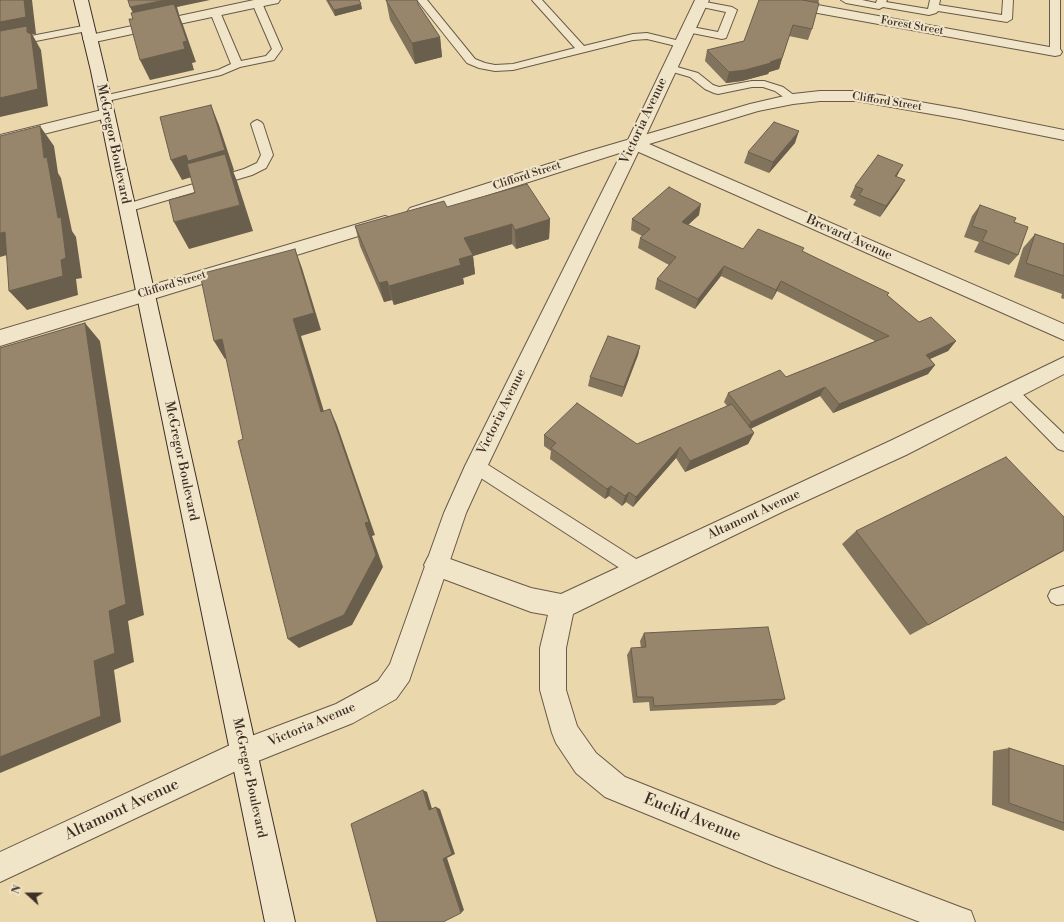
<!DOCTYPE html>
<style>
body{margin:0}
#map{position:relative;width:1064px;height:922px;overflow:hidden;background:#ead7ac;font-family:"Libre Bodoni",serif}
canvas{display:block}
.north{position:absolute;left:8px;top:874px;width:40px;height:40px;-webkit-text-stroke:3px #f1e5c9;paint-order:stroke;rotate:291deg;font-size:11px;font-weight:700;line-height:16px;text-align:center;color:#3d2f27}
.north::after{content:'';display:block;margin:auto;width:14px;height:18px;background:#3d2f27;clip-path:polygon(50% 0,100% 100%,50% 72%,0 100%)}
</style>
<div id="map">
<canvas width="1064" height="922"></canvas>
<div class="north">N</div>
</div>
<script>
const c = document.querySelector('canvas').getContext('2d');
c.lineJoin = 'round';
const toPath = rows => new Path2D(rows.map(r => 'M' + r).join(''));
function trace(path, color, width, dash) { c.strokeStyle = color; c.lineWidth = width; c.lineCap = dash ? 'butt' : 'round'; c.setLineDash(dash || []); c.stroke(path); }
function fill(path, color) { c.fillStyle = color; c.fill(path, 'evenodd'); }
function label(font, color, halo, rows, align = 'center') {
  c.font = font + ' "Libre Bodoni",serif'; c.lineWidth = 4; c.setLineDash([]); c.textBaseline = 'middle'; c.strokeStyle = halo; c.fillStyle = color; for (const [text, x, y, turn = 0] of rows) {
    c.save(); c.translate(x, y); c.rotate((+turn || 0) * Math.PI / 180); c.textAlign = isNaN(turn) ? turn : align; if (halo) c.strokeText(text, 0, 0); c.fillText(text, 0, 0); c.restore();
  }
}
const service = toPath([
 [257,0,262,3,282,49,274,60,240,67,221,75,103,102,97,99,103,96,218,70,231,64,210,12,212,10,218,10,220,12,241,61,266,56,272,49,252,3,257,0],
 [417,0,427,0,475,59,485,63,495,65,513,64,575,48,532,0,542,0,584,46,633,34,647,33,684,42,685,44,680,47,647,39,633,40,513,70,495,71,479,68,467,63,417,0],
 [841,0,862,0,876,3,877,0,887,0,886,2,928,9,930,0,940,0,939,5,1002,15,1003,0,1013,0,1012,19,1007,22,938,11,936,13,929,15,883,7,879,9,846,3,841,0],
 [1050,0,1060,0,1060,52,1055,55,1050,52,1050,0],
 [700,1,732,7,737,10,726,38,722,39,687,32,682,29,687,26,718,32,726,12,697,6,695,4,697,2,700,1],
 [88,25,93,28,92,30,0,48,0,42,88,25],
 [670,65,698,73,713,85,719,87,752,81,764,81,783,87,799,99,793,102,789,101,775,91,763,87,752,87,718,94,714,93,705,89,690,77,666,70,665,68,670,65],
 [257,120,261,122,263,124,273,155,266,168,252,175,127,212,123,211,121,208,123,205,244,169,257,163,261,155,251,124,253,122,257,120],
 [1011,386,1016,388,1064,434,1064,451,1058,449,1006,396,1003,392,1006,388,1011,386],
 [476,459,482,461,644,564,647,570,644,576,638,578,632,576,470,471,468,466,470,461,476,459],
 [1064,586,1064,604,1057,605,1051,602,1048,596,1051,590,1064,586]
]);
const minor = toPath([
 [254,0,280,0,278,3,273,4,90,43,85,42,83,39,85,36,90,35,254,0],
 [761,0,790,0,1055,48,1060,49,1062,52,1060,55,1055,56,768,4,763,3,761,0],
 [820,91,857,91,960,109,1064,130,1064,140,960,119,857,101,820,101,793,104,758,111,649,144,1064,324,1064,340,632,149,416,218,410,216,407,212,410,208,586,152,750,104,793,94,820,91],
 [106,109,111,111,114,114,111,117,0,145,0,135,106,109],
 [385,216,391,218,394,222,391,226,0,346,0,330,385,216],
 [1064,357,1064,374,906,455,784,511,573,614,566,648,566,690,577,726,596,753,625,777,776,837,960,907,971,911,975,922,920,922,776,867,605,797,576,773,556,743,552,733,540,690,540,648,548,615,531,612,428,573,424,565,428,557,436,554,531,588,561,594,890,441,1064,357],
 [243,739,253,743,257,753,253,763,0,882,0,852,243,739]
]);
const tertiary = toPath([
 [695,0,709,0,642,144,487,467,466,513,409,681,396,699,353,723,243,767,233,763,229,753,233,743,336,704,378,681,390,664,444,513,465,466,626,144,695,0]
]);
const secondary = toPath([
 [74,0,88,0,105,71,295,922,265,922,91,71,74,0]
]);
const wall = toPath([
 [326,0,359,0,362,9,335,16],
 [386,0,418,4,440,37,442,57,415,64,390,20],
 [759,0,819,0,812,29,808,40,789,36,779,69,769,72,768,74,742,81,726,83,705,61,707,50,744,41],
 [795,143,769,173,744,163,748,152],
 [896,176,899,190,880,217,853,205,856,200,850,197,855,186],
 [980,205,1014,222,1018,255,1009,265,974,252,979,242,964,237,972,216],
 [447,207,550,219,549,239,516,249,512,244,473,256,475,274,463,278,464,284,394,305,392,300,384,302,360,246,355,226],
 [699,215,688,225,743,249,802,251,887,295,919,322,956,341,948,351,930,359,935,365,928,374,833,413,820,396,751,428,754,433,748,444,685,472,676,458,633,507,626,502,622,506,609,496,605,499,550,459,551,451,544,446,544,435,637,444,727,406,724,402,728,393,786,377,875,341,777,291,772,300,721,276,695,309,655,289,657,279,669,265,638,248,640,238,642,236,631,230,632,219],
 [1035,234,1064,244,1064,299,1061,298,1062,294,1014,277,1023,248],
 [640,346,638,355,622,397,588,386,590,377],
 [856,531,1064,551,910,635,842,544],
 [644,633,785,699,775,705,650,711,649,702,633,703,627,655,631,648,641,648,640,641],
 [1009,748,1064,766,1064,831,992,805,993,751]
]);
const shadedWall = toPath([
 [24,0,32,0,36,34,32,34,41,50,48,106,0,117,0,22],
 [165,0,210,0,177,7,179,14,179,15,183,25,196,62,192,63,194,70,150,80,140,60,138,23,130,7],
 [361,4,362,9,335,16,334,10],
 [440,37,442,57,415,64,412,43],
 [782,58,779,69,769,72,768,74,742,81,726,83,729,72],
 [211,105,219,125,234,170,233,171,237,181,253,231,189,249,174,222,240,205,195,176,182,180,171,160],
 [40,126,54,146,58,173,61,178,72,231,76,237,82,278,76,279,78,295,27,310,9,291,58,218,44,158],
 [799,131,795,143,769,173,773,162],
 [903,165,897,176,889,186,895,176],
 [905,180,899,190,880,217,886,206],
 [701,204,699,215,679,233,682,222],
 [550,219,549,239,516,249,515,230],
 [512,224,512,244,473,256,475,274,463,278,464,284,394,305,389,286,459,259,464,238],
 [5,232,21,251,0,257,0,233],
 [295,249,302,268,321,330,301,336,329,428,321,412,293,319],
 [724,266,721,276,695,309,698,299],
 [387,281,392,300,384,302,379,283],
 [781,281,777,291,772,300,776,290],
 [85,323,100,341,144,615,128,621,134,662,114,670,121,722,0,773,0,757,94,661,109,611],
 [222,339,233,356,225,359,214,341],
 [956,341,948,351,918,364,926,355],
 [640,346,638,355,622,397,624,387],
 [935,365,928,374,833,413,839,404],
 [825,387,820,396,746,431,751,422],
 [330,409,337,425,375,535,372,536,383,567,352,625,299,648,288,639,365,523],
 [754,433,748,444,685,472,690,461],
 [680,447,676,458,633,507,636,497],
 [611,486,609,496,605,499,607,489],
 [629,492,626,502,622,506,625,496],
 [423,790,427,792,433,812,429,810],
 [436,807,440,809,455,854,447,858,464,910,461,913,443,859]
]);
const building = toPath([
 [0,0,24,0,26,17,0,22,0,0],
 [128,0,165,0,130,7,128,0],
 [328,0,359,0,361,4,334,10,328,0],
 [386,0,417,0,418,4,440,37,412,43,386,0],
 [759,0,802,0,819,3,812,29,793,25,782,58,770,62,771,63,745,70,729,72,707,50,744,41,759,0],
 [174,4,187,41,183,42,185,49,140,60,129,19,133,19,131,13,174,4],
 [27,26,27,32,31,34,38,89,0,98,0,31,27,26],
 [211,105,225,150,188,161,186,155,171,160,160,117,211,105],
 [774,122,799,131,773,162,748,152,774,122],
 [40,126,44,158,47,157,58,218,61,217,66,258,61,260,63,276,9,291,5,232,0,233,0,136,40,126],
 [225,154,240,205,174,222,169,200,195,193,187,164,225,154],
 [878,155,903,165,895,176,905,180,886,206,859,195,863,189,855,186,878,155],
 [527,184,550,219,515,230,512,224,464,238,473,255,459,259,461,265,389,286,387,281,379,283,355,226,444,201,447,207,527,184],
 [669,187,701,204,682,222,743,249,758,229,804,248,802,251,889,293,887,295,919,322,931,317,956,341,926,355,935,365,839,404,825,387,751,422,728,393,780,370,786,377,889,336,781,281,776,290,724,266,698,299,657,279,676,257,640,238,650,229,632,219,669,187],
 [980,205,1016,218,1014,222,1028,227,1018,255,982,241,987,231,972,226,980,205],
 [1035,234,1064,244,1064,276,1026,263,1035,234],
 [295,249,314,313,293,319,321,412,330,409,369,522,365,523,376,555,344,615,288,639,238,441,243,439,222,339,214,341,200,274,295,249],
 [85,323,126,604,109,611,115,653,94,661,101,716,0,757,0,348,85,323],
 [608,336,640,346,624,387,590,377,608,336],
 [577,403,637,444,732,404,754,433,690,461,680,447,636,497,629,492,625,496,611,486,607,489,551,448,556,443,544,435,577,403],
 [1006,457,1064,517,1064,550,928,625,856,531,1006,457],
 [768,627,785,699,654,706,653,697,637,697,631,648,646,647,644,633,768,627],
 [1009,748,1064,766,1064,823,1009,803,1009,748],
 [423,790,429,810,436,807,452,854,443,859,461,913,443,922,377,922,351,824,423,790]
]);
const farStreetnames = [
 ["Forest Street",912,26,10],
 ["Clifford Street",887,102,9],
 ["Clifford Street",527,176,-18],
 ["Clifford Street",172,285,-17]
];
const streetNames = [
 ["Victoria Avenue",644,121,-65],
 ["McGregor Boulevard",113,144,78],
 ["Brevard Avenue",849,238,24],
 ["Victoria Avenue",502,412,-64],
 ["McGregor Boulevard",181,461,78],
 ["Altamont Avenue",754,515,-25],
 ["Victoria Avenue",312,725,-23],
 ["McGregor Boulevard",249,778,78]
];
const nearStreetnames = [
 ["Altamont Avenue",122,810,-25],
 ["Euclid Avenue",692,818,22]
];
trace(service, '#685948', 2);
trace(minor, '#685948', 2);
trace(tertiary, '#685948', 2);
trace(secondary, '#3d2f27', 2);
fill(service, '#f1e5c9');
fill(minor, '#f1e5c9');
fill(tertiary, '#f1e5c9');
fill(secondary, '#f1e5c9');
fill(wall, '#82735d');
fill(shadedWall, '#6a5e4c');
fill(building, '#97866c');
trace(building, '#6a5e4c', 1);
label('11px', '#3d2f27', '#f1e5c9', farStreetnames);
label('13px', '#3d2f27', '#f1e5c9', streetNames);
label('16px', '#3d2f27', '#f1e5c9', nearStreetnames);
</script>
